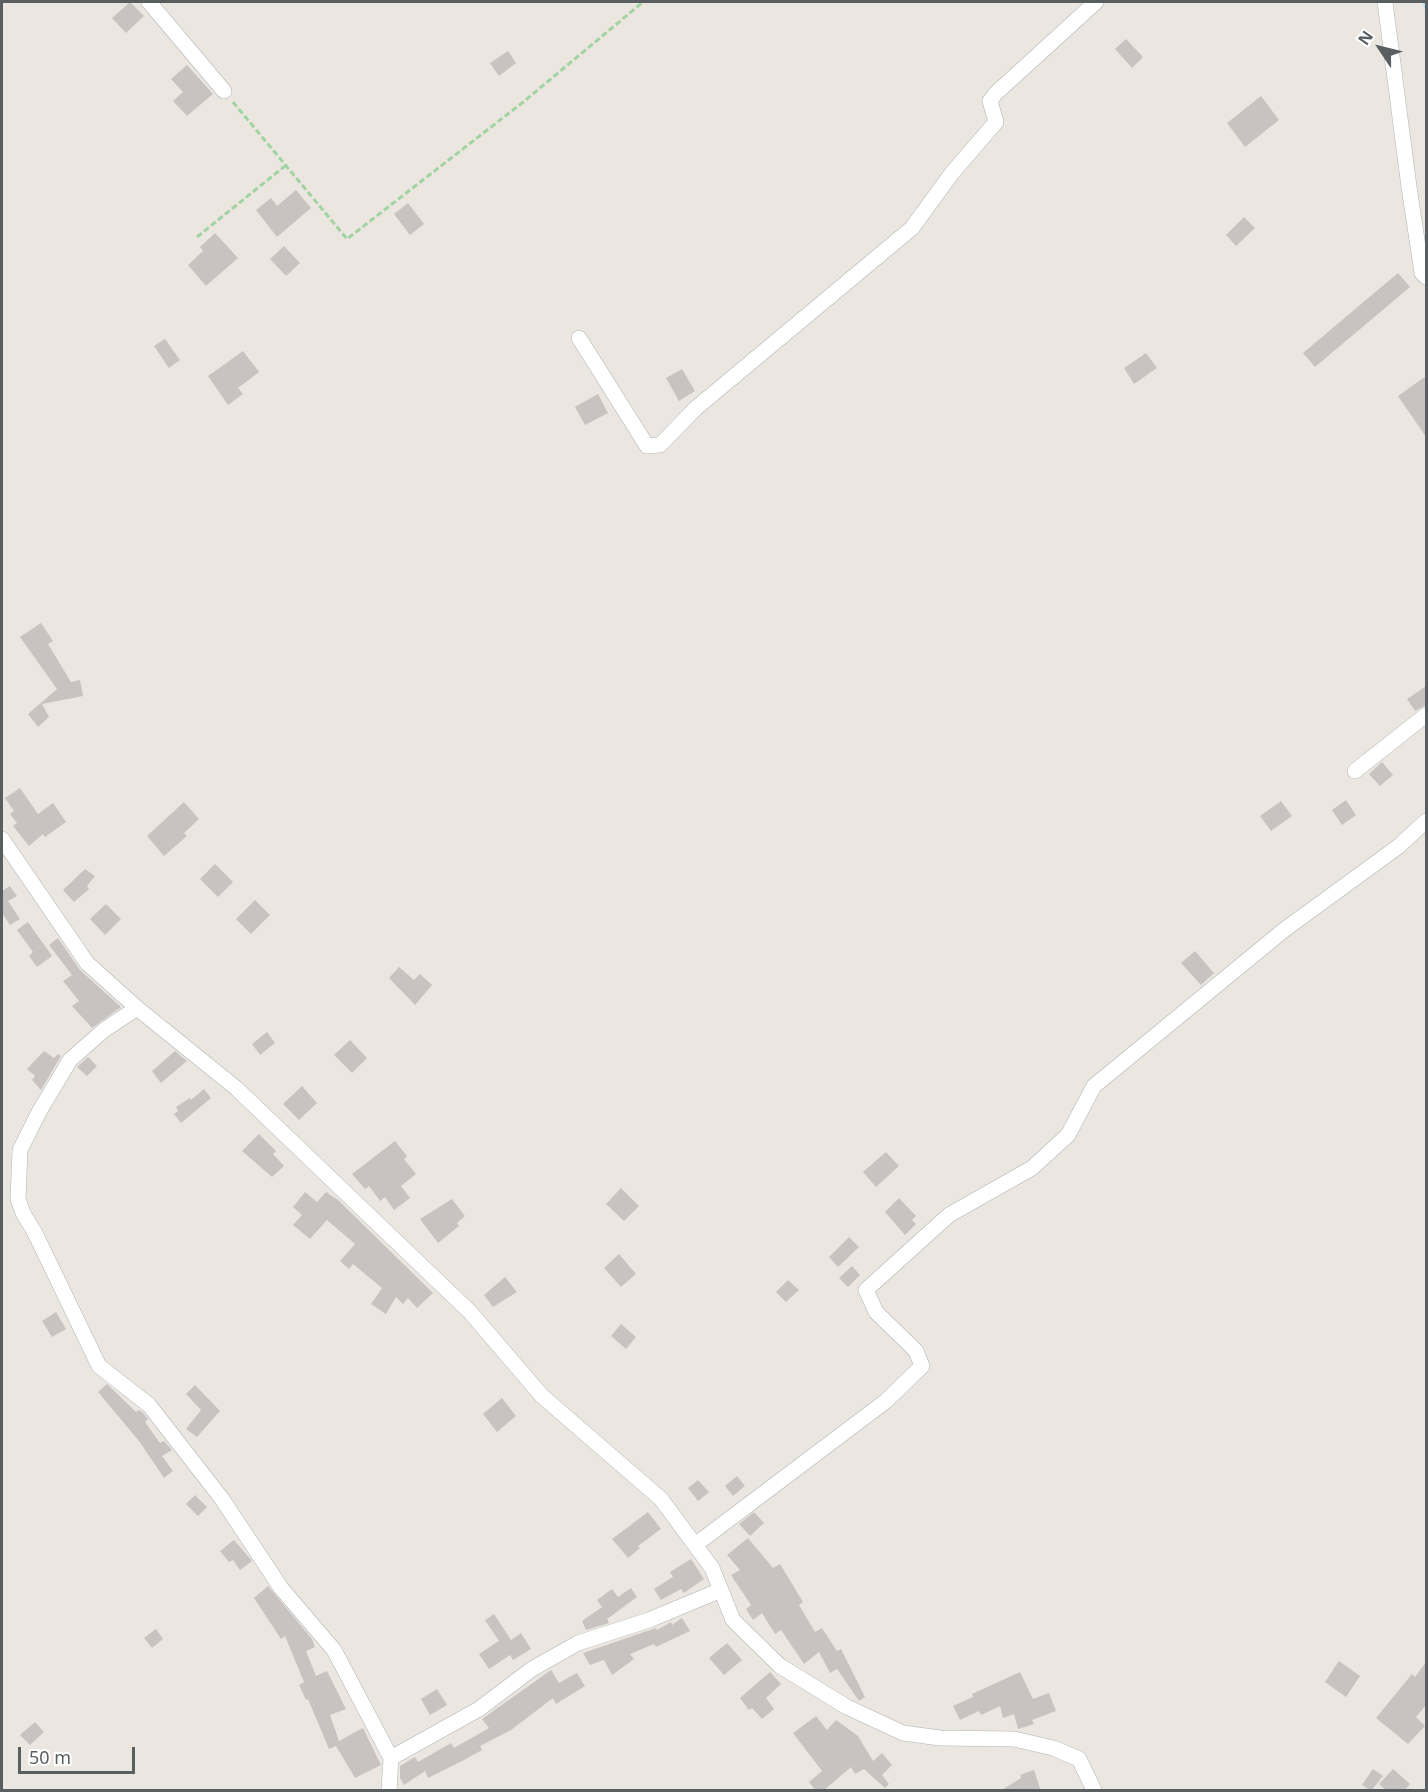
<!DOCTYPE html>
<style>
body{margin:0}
#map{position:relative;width:1428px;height:1792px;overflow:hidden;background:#ebe6e0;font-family:"Noto Sans",sans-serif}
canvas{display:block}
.frame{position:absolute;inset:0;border:3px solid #595e60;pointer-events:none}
.north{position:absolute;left:1350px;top:18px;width:60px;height:60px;-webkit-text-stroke:4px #fff;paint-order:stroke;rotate:305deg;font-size:16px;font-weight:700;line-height:24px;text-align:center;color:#595e60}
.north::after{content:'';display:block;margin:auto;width:21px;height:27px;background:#595e60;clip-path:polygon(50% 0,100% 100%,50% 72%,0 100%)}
.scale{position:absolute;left:18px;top:1747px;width:117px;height:27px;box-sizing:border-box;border:3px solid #595e60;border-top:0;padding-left:8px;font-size:18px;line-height:21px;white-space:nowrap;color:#595e60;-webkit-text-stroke:4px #fff;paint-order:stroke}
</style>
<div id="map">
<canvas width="1428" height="1792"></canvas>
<div class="frame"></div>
<div class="north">N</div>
<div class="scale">50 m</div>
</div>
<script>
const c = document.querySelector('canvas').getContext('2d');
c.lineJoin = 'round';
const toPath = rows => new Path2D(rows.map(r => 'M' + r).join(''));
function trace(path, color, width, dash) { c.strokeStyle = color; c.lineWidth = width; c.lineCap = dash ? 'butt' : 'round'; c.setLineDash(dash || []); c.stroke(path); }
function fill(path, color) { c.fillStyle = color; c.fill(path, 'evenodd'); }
const stream = toPath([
 [1425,2,1426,7]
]);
const building = toPath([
 [130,2,144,16,126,33,112,18],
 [1126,39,1143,57,1132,68,1115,49],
 [508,51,516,63,499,76,490,63],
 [187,65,213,94,187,116,173,101,183,92,171,79],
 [1261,96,1279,120,1245,147,1227,123],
 [296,190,311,208,277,237,256,210,271,198,277,206],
 [408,203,424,224,410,235,394,214],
 [1244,217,1255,228,1236,246,1226,235],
 [215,233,238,258,206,286,188,265,203,251,200,247],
 [284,246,300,263,286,276,270,259],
 [1398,273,1410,287,1315,367,1303,353],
 [165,339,180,360,169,368,154,346],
 [243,351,259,372,238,388,243,394,228,405,208,376],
 [1146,353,1157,368,1134,384,1124,368],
 [682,369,695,391,679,401,666,378],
 [1426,376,1426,437,1398,396],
 [598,394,608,413,585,425,575,407],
 [41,623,53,641,48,644,71,682,80,680,83,696,42,704,49,717,38,727,28,714,57,689,20,637],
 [1426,686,1426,705,1415,711,1407,699],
 [1382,762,1393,775,1380,786,1369,774],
 [20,788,38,814,53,803,66,822,45,837,43,834,29,846,13,826,17,823,10,814,14,811,5,798],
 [1346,800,1356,815,1342,825,1332,810],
 [1281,801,1292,816,1271,831,1260,816],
 [184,802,199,819,184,833,187,836,164,856,147,836],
 [215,864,233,882,218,897,200,879],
 [85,869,95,876,87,886,89,889,74,902,63,890],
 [10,886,17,896,8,901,20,919,10,925,2,913,2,891],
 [255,900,270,915,251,934,236,919],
 [106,904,121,919,105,935,90,919],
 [28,922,52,956,37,967,29,956,33,952,17,930],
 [58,938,80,970,121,1007,92,1028,72,1006,79,1001,63,981,72,975,49,945],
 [1195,951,1214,973,1201,985,1181,963],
 [399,967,414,980,420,974,432,985,415,1005,389,978],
 [267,1032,275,1043,260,1055,252,1044],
 [350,1040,367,1058,352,1073,334,1055],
 [44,1051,54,1058,58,1054,61,1056,41,1090,32,1080,35,1076,27,1069],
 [175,1051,187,1061,161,1083,152,1071],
 [88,1057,97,1066,87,1076,77,1067],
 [302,1086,317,1103,299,1120,283,1104],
 [204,1089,211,1098,181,1123,174,1114,178,1111,176,1107,190,1098,191,1100],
 [259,1134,276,1151,273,1154,284,1166,272,1177,242,1151],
 [395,1141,407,1156,404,1159,416,1174,401,1186,410,1198,394,1210,385,1197,380,1201,369,1186,365,1189,352,1174],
 [886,1152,899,1166,876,1187,863,1172],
 [621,1188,639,1206,624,1221,606,1204],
 [305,1192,317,1202,326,1192,338,1200,433,1293,417,1308,408,1298,403,1304,396,1297,386,1314,371,1304,382,1288,353,1264,349,1269,340,1261,355,1244,327,1220,310,1239,293,1225,302,1215,293,1207],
 [899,1198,916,1216,912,1220,916,1224,905,1235,885,1212],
 [452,1199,465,1216,457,1223,459,1226,438,1243,420,1219],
 [849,1237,859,1247,838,1267,829,1257],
 [619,1254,636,1274,621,1287,604,1268],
 [852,1266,860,1275,848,1287,839,1278],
 [505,1277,517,1292,493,1307,484,1295],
 [788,1280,799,1290,786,1302,776,1292],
 [56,1312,66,1329,52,1337,42,1321],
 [621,1324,636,1337,626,1349,611,1336],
 [107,1384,136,1412,139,1410,142,1412,148,1419,145,1422,160,1443,164,1441,172,1450,162,1456,173,1471,164,1478,139,1441,98,1392],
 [195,1385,220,1411,197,1437,186,1429,201,1410,186,1394],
 [502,1398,516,1416,497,1432,483,1414],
 [737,1476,745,1486,733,1496,725,1486],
 [698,1480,709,1492,698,1501,688,1488],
 [195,1495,207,1507,198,1516,186,1504],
 [648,1512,661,1529,638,1546,640,1548,628,1558,612,1539],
 [754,1512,764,1523,750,1536,739,1524],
 [748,1538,773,1568,780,1564,803,1602,799,1605,815,1632,822,1628,837,1651,841,1649,865,1697,859,1701,837,1669,830,1673,819,1652,804,1664,781,1630,775,1634,762,1613,753,1620,746,1609,751,1605,731,1575,740,1570,727,1555],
 [234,1540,252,1561,240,1570,233,1560,229,1562,220,1551],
 [691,1559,704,1579,684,1593,681,1589,661,1600,654,1589,673,1577,670,1572],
 [268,1586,312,1639,315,1647,306,1651,316,1676,327,1671,346,1709,330,1715,339,1741,363,1728,381,1765,355,1778,336,1746,329,1749,308,1699,306,1700,299,1685,304,1682,285,1636,281,1639,254,1598],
 [631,1588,637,1597,607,1619,609,1623,586,1630,582,1621,602,1607,597,1600,612,1589,618,1597],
 [494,1614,511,1640,521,1633,531,1649,513,1660,510,1655,489,1669,479,1654,499,1641,485,1620],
 [682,1618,690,1631,656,1647,654,1644,630,1654,634,1659,612,1675,604,1660,590,1665,583,1653,656,1628,657,1630,671,1622,672,1625],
 [156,1629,163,1639,152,1648,144,1638],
 [727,1643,742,1660,724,1675,709,1658],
 [1339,1661,1360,1676,1346,1697,1325,1682],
 [1426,1662,1426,1705,1416,1717,1425,1726,1408,1744,1376,1718,1412,1674,1415,1677],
 [551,1670,559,1683,577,1673,585,1686,556,1704,553,1698,511,1730,480,1746,482,1750,464,1760,428,1778,425,1771,404,1785,400,1778,400,1766,415,1757,418,1762,451,1743,454,1748,489,1728,482,1719],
 [770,1672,781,1684,766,1698,774,1709,762,1719,752,1708,749,1710,740,1698],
 [1020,1672,1033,1699,1049,1693,1056,1711,1032,1720,1034,1724,1018,1729,1014,1714,1003,1718,1000,1706,981,1715,979,1711,960,1720,953,1706,973,1697,972,1694],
 [437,1689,447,1705,430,1715,421,1699],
 [816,1716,827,1730,836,1720,858,1736,873,1761,882,1753,892,1765,882,1775,889,1784,885,1788,864,1769,855,1774,851,1767,823,1791,816,1791,809,1782,822,1771,793,1733],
 [35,1722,44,1732,30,1745,20,1735],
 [1373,1769,1383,1776,1371,1791,1362,1785],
 [1393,1769,1410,1784,1404,1791,1387,1791,1379,1784],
 [1034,1770,1041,1791,1000,1791,1021,1778,1020,1775]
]);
const path = toPath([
 [233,102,347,239,522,103,643,2],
 [197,237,285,166]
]);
const minor = toPath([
 [149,2,224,91],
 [1385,2,1409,187,1422,273,1426,277],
 [579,338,647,446,660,445,696,408,912,228,952,173,996,122,990,101,995,94,1096,2],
 [1355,771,1426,715],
 [2,839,87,963,137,1008,104,1030,70,1060,39,1112,20,1150,18,1199,23,1213,35,1233,99,1366,149,1405,222,1499,281,1588,334,1650,391,1758,479,1709,532,1669,578,1643,649,1620,721,1590],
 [137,1008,236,1088,470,1312,542,1396,661,1499,712,1568,733,1620,780,1666,847,1707,903,1733,940,1738,1014,1739,1053,1748,1079,1759,1094,1790],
 [695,1545,886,1401,922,1366,916,1351,876,1312,866,1290,949,1215,1032,1168,1068,1135,1094,1086,1284,930,1399,846,1426,821],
 [389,1790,391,1758]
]);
trace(stream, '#a3eaf9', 4.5);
fill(building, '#c8c3c0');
trace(minor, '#aeb3b5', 16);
trace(path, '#a2d3a2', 3, [6, 3]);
trace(minor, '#fff', 15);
</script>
